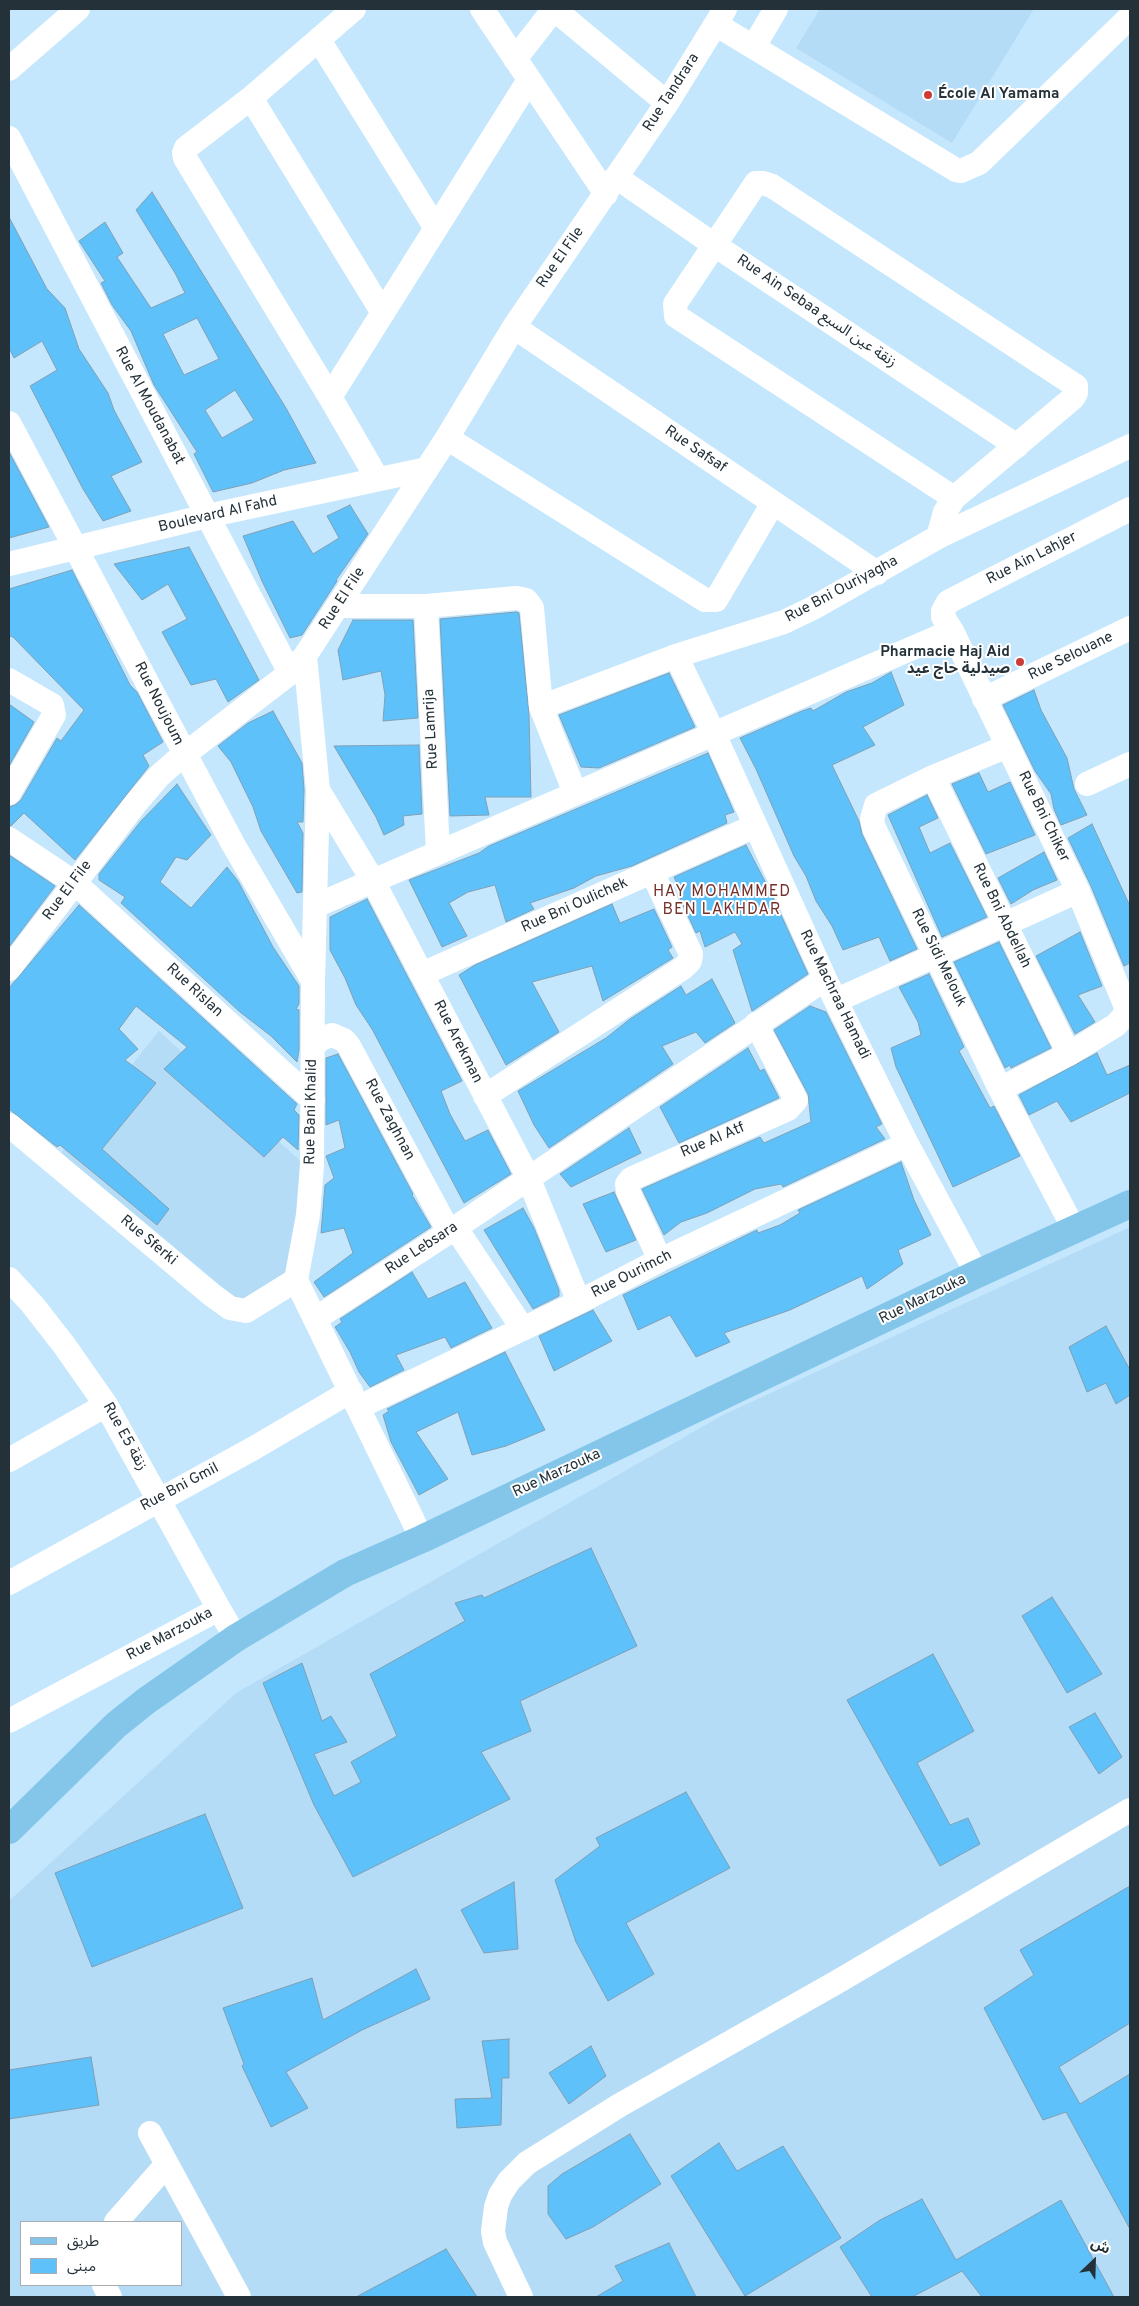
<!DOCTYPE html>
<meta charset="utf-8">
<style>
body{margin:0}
#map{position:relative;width:1139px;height:2306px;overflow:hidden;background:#c5e7fd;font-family:Overpass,"Noto Sans Arabic",sans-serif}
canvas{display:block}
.frame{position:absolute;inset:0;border:10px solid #243139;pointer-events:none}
.legend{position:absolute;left:20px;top:2221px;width:162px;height:65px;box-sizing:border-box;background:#fff;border:1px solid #a7adb0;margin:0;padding:6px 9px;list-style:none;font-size:15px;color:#243139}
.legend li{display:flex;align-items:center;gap:10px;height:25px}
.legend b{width:25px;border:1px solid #a7adb0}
.north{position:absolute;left:1069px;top:2236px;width:50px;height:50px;-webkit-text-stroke:4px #fff;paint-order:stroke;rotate:24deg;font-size:14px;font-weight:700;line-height:20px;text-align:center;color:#243139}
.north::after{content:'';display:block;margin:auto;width:18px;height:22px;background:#243139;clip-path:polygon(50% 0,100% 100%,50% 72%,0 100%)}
</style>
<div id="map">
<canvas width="1139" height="2306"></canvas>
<div class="frame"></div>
<ul class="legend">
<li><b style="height:6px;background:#83c6e9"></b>طريق</li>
<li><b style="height:14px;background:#5ec1f9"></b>مبنى</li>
</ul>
<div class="north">ش</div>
</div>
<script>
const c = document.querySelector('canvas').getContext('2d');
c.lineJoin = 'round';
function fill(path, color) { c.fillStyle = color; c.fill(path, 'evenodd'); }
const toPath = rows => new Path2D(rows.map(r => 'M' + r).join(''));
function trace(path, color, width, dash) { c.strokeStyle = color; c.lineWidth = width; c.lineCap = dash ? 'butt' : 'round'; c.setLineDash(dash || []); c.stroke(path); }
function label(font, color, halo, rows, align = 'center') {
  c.font = font + ' Overpass,"Noto Sans Arabic",sans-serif'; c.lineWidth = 4; c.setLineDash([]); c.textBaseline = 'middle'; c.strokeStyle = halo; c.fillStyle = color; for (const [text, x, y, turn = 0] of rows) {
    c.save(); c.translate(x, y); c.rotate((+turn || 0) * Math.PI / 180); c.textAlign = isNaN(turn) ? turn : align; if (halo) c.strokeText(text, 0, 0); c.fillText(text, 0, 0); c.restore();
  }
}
const built = toPath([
 [820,9,1034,9,952,143,796,48],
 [159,1031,310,1170,287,1276,243,1304,61,1153],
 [1130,1227,1130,2297,9,2297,9,1901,236,1693,723,1415],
 [21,2222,181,2222,181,2285,21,2285]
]);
const building = toPath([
 [152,192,286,408,316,463,284,470,252,483,213,492,194,454,197,452,154,385,131,331,112,305,101,283,105,281,79,241,105,222,123,253,117,257,151,308,185,293,175,273,136,210,152,192],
 [197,318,219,359,184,375,163,334,197,318],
 [235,390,254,420,222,438,205,410,235,390],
 [9,217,47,289,65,308,79,349,108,393,114,410,142,462,111,476,131,511,103,521,83,489,30,386,57,370,42,341,14,358,9,348,9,217],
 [9,452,49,527,9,538,9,452],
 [350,505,368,534,336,580,337,581,302,635,290,638,262,581,243,536,293,521,313,554,339,538,327,516,350,505],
 [189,547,259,680,228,702,216,679,191,685,162,632,187,619,168,584,142,600,114,564,189,547],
 [72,570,130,685,137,692,163,742,143,755,149,766,75,860,24,813,11,826,9,825,9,807,15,805,21,800,57,738,61,741,84,710,13,637,9,636,9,589,72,570],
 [516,612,519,613,529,715,531,797,485,797,489,815,450,816,440,619,516,612],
 [353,620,413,620,418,718,383,721,385,695,381,671,343,680,338,650,353,620],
 [891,672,904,705,863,727,875,745,832,765,859,821,862,834,917,949,890,961,879,937,843,950,832,926,816,901,806,876,794,856,756,769,740,738,802,711,811,708,813,711,846,692,872,683,891,672],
 [669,673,695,727,599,768,581,767,559,715,669,673],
 [1034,690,1041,710,1067,758,1074,789,1087,815,1061,825,1054,809,1051,794,1035,771,1003,705,1034,690],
 [9,704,34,722,9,766,9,704],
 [273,711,302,763,304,790,303,822,297,822,303,833,302,892,297,893,261,831,253,807,231,762,218,746,248,723,273,711],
 [419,745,422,814,403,816,404,825,384,835,376,817,334,746,419,745],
 [708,753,734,812,725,815,727,823,632,866,596,876,574,888,530,903,534,909,506,922,495,885,468,892,449,903,467,936,442,947,409,880,479,853,489,846,708,753],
 [979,773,988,792,1010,782,1035,835,986,854,952,784,979,773],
 [177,784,211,835,187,860,176,857,160,882,191,908,227,867,238,881,273,947,299,986,299,1004,296,1009,299,1010,299,1050,297,1062,271,1036,240,1012,121,903,125,897,99,880,99,874,141,821,177,784],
 [927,795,938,818,919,827,930,853,950,843,987,917,942,937,888,815,927,795],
 [1092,824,1130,906,1130,963,1124,966,1091,886,1068,838,1092,824],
 [746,845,770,891,808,974,752,1011,733,950,742,944,735,932,705,947,700,931,696,933,680,899,683,897,674,877,746,845],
 [1044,852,1057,880,1033,890,1011,904,998,878,1044,852],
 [9,855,55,886,9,947,9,855],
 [367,899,462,1081,441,1091,450,1114,465,1141,488,1130,511,1174,464,1203,372,1029,356,1005,345,978,330,950,330,917,367,899],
 [612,904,620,923,654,909,672,947,668,950,673,958,603,1001,592,966,532,982,559,1032,506,1065,459,975,475,965,612,904],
 [79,905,297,1104,294,1110,299,1115,298,1150,283,1137,264,1157,164,1069,187,1047,136,1006,119,1029,138,1049,125,1060,156,1083,102,1149,169,1209,157,1225,60,1145,57,1147,9,1109,9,988,79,905],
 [1080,932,1102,986,1078,995,1095,1022,1075,1034,1036,956,1080,932],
 [999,942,1051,1048,1011,1068,1010,1065,1005,1068,954,962,999,942],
 [929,974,964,1047,959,1051,990,1108,994,1106,1020,1156,953,1187,896,1067,891,1048,921,1035,918,1022,899,987,929,974],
 [712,979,735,1023,705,1043,696,1032,662,1046,673,1064,549,1148,534,1125,518,1091,606,1038,630,1019,681,986,686,995,712,979],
 [810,1006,826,1012,882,1124,876,1127,885,1139,783,1187,781,1184,755,1189,707,1213,681,1222,664,1235,642,1189,760,1137,764,1143,811,1122,808,1094,774,1030,810,1006],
 [748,1048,760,1071,764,1069,779,1098,679,1143,660,1107,748,1048],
 [1097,1053,1107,1075,1130,1065,1130,1093,1071,1122,1057,1101,1029,1115,1019,1095,1097,1053],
 [338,1054,413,1194,412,1195,431,1227,324,1297,314,1282,353,1253,344,1228,321,1233,325,1185,334,1178,326,1156,345,1148,339,1120,326,1125,326,1058,338,1054],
 [629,1128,641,1153,571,1187,560,1174,629,1128],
 [901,1162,914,1200,931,1235,898,1250,903,1264,867,1289,862,1276,790,1310,724,1333,730,1342,696,1357,670,1315,638,1330,623,1295,757,1230,758,1233,780,1225,800,1213,798,1210,901,1162],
 [614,1192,636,1240,606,1252,583,1204,614,1192],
 [523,1208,534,1228,559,1290,559,1296,533,1309,484,1230,523,1208],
 [412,1272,428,1299,465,1282,492,1328,451,1348,445,1337,396,1355,404,1370,370,1387,359,1372,350,1352,335,1327,342,1322,340,1319,412,1272],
 [593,1310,612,1341,554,1371,539,1336,593,1310],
 [1106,1326,1130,1370,1130,1395,1116,1404,1106,1383,1087,1392,1069,1347,1106,1326],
 [505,1352,545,1430,506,1446,472,1455,458,1412,416,1432,448,1479,419,1495,391,1442,383,1415,389,1411,387,1409,505,1352],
 [591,1548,637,1646,520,1701,531,1731,481,1752,510,1799,353,1877,314,1805,263,1683,302,1663,322,1721,331,1716,347,1742,314,1754,334,1796,361,1782,351,1762,397,1736,370,1674,465,1621,455,1603,482,1595,484,1598,591,1548],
 [1052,1597,1102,1674,1067,1693,1022,1616,1052,1597],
 [933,1654,974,1731,917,1763,950,1825,968,1818,980,1844,940,1866,847,1700,933,1654],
 [1095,1713,1122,1757,1099,1774,1069,1727,1095,1713],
 [686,1792,730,1868,626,1923,654,1974,608,2001,576,1942,555,1880,600,1846,596,1838,686,1792],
 [205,1814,243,1908,92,1967,55,1873,205,1814],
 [514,1882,518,1949,484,1953,461,1910,514,1882],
 [1130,1886,1130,2023,1059,2067,1080,2104,1130,2074,1130,2229,1066,2112,1043,2120,984,2008,1034,1975,1020,1950,1130,1886],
 [416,1969,430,1999,362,2030,286,2072,308,2108,271,2127,242,2066,244,2064,223,2008,312,1978,323,2020,416,1969],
 [509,2039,509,2078,502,2078,501,2125,457,2128,455,2099,492,2098,482,2041,509,2039],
 [591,2046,606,2076,569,2104,549,2073,591,2046],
 [91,2057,99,2105,9,2119,9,2070,91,2057],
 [630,2134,661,2184,593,2227,566,2239,548,2214,548,2186,562,2174,630,2134],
 [719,2143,737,2171,783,2146,841,2238,745,2296,671,2176,719,2143],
 [922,2199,956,2260,1061,2200,1114,2297,982,2297,962,2271,912,2297,872,2297,840,2247,880,2220,922,2199],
 [669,2243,696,2297,596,2297,623,2281,615,2266,669,2243],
 [446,2249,477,2297,356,2297,446,2249]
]);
const minor = toPath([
 [354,9,251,98,186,148,184,153,185,158,330,397,377,478],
 [482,9,606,194],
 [554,9,667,103],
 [717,25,956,170,961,171,979,163,1130,17],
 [319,40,435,227],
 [754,46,776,9],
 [515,59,554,9],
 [9,69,78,9],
 [251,98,383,313],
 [9,138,290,673],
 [616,177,713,244,1017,446],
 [514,327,877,573],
 [330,397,529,80],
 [9,423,233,844,313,981],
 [447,438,705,600,716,600,773,503],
 [938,537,945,512,954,498,1073,398,1076,393,1076,386,772,186,763,183,756,183,675,304,676,316,954,498],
 [9,564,207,516,427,469],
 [340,606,426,606,517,598,526,600,532,608,541,707,575,793],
 [426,606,438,853],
 [305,656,318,790,313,981,312,1165,308,1215,296,1280,422,1539],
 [676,656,714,734,825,979,907,1144,977,1274],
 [9,680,52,705,54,715,9,793],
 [984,699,1130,628],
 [541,707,676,656,784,622,813,608,938,537,1130,446],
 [1008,746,933,777,876,805,872,819,874,828,1000,1089,1074,1229],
 [933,777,1069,1054],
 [1087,784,1130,764],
 [318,790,373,881,528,1177,579,1302],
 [9,839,75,883,313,1100],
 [315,906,952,631],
 [9,969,136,803,159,776,176,761,290,673,305,656,447,438,514,327,667,103,725,9],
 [422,974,755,826],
 [837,1000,1078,891],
 [313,1046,321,1039,332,1035,344,1040,349,1046,449,1232],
 [1000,1089,1069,1054,1116,1025,1124,1016,1126,1007,1078,891,952,631,943,617,943,611,948,602,1130,509],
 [485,1096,683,968,690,961,691,954,652,872],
 [9,1125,212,1295,230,1308,246,1311,296,1280],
 [455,1227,523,1329],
 [660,1260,628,1191,627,1184,631,1179,788,1109,796,1100,756,1024],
 [9,1279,32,1304,64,1345,106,1405,219,1609],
 [315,1319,449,1232,825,979],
 [359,1407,579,1302,660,1260,907,1144],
 [9,1460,106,1405],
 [9,1583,254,1448,351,1391],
 [9,1721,219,1609,236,1638],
 [150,2133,239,2297],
 [116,2222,167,2164],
 [104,2285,110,2297],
 [521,2297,495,2242,493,2231,496,2207,500,2195,509,2181,527,2163,620,2105,837,1982,1130,1810]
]);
const major = toPath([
 [9,1830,116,1725,146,1701,236,1638,345,1573,422,1539,977,1274,1130,1204]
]);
const markers = [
 [928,95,5,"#cb3c37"],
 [1020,662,5,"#cb3c37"]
];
const streetNames = [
 ["Rue Tandrara",672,93,-57],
 ["Rue El File",561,258,-55],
 ["Rue Ain Sebaa زنقة عين السبع",816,312,34],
 ["Rue Al Moudanabat",149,406,62],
 ["Rue Safsaf",695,450,34],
 ["Boulevard Al Fahd",218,515,-13],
 ["Rue Ain Lahjer",1032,559,-27],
 ["Rue Bni Ouriyagha",842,590,-28],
 ["Rue El File",343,599,-57],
 ["Rue Selouane",1071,657,-26],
 ["Rue Noujoum",158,704,63],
 ["Rue Lamrija",432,729,-93],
 ["Rue Bni Chiker",1043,817,64],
 ["Rue El File",68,891,-53],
 ["Rue Bni Oulichek",575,906,-24],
 ["Rue Bni Abdellah",1001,916,64],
 ["Rue Sidi Melouk",938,958,64],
 ["Rue Rislan",194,991,43],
 ["Rue Machraa Hamadi",834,995,64],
 ["Rue Arekman",457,1042,63],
 ["Rue Bani Khalid",312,1112,-89],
 ["Rue Zaghnan",389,1120,62],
 ["Rue Al Atf",713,1141,-23],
 ["Rue Sferki",148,1241,40],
 ["Rue Lebsara",422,1249,-33],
 ["Rue Ourimch",632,1275,-27],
 ["Rue Marzouka",923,1300,-26],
 ["Rue E5 زنقة",124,1437,61],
 ["Rue Marzouka",557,1474,-25],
 ["Rue Bni Gmil",180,1488,-28],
 ["Rue Marzouka",170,1635,-28]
];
const poiNames = [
 ["École Al Yamama",938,95],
 ["Pharmacie Haj Aid",1010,653,"right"],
 ["صيدلية حاج عيد",1010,670,"right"]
];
const neighbourhoodNames = [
 ["HAY MOHAMMED",722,893],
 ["BEN LAKHDAR",722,911]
];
fill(built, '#b4dcf7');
fill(building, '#5ec1f9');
trace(building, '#80a0b5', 1);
trace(minor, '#fff', 24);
trace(major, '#83c6e9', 28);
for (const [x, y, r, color] of markers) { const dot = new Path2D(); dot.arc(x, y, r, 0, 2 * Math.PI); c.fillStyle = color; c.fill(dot); trace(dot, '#fff', 2); }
label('15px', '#243139', '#fff', streetNames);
label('bold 15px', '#243139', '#fff', poiNames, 'left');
c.letterSpacing = '1px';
label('16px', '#77312b', '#fff', neighbourhoodNames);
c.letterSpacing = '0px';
</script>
